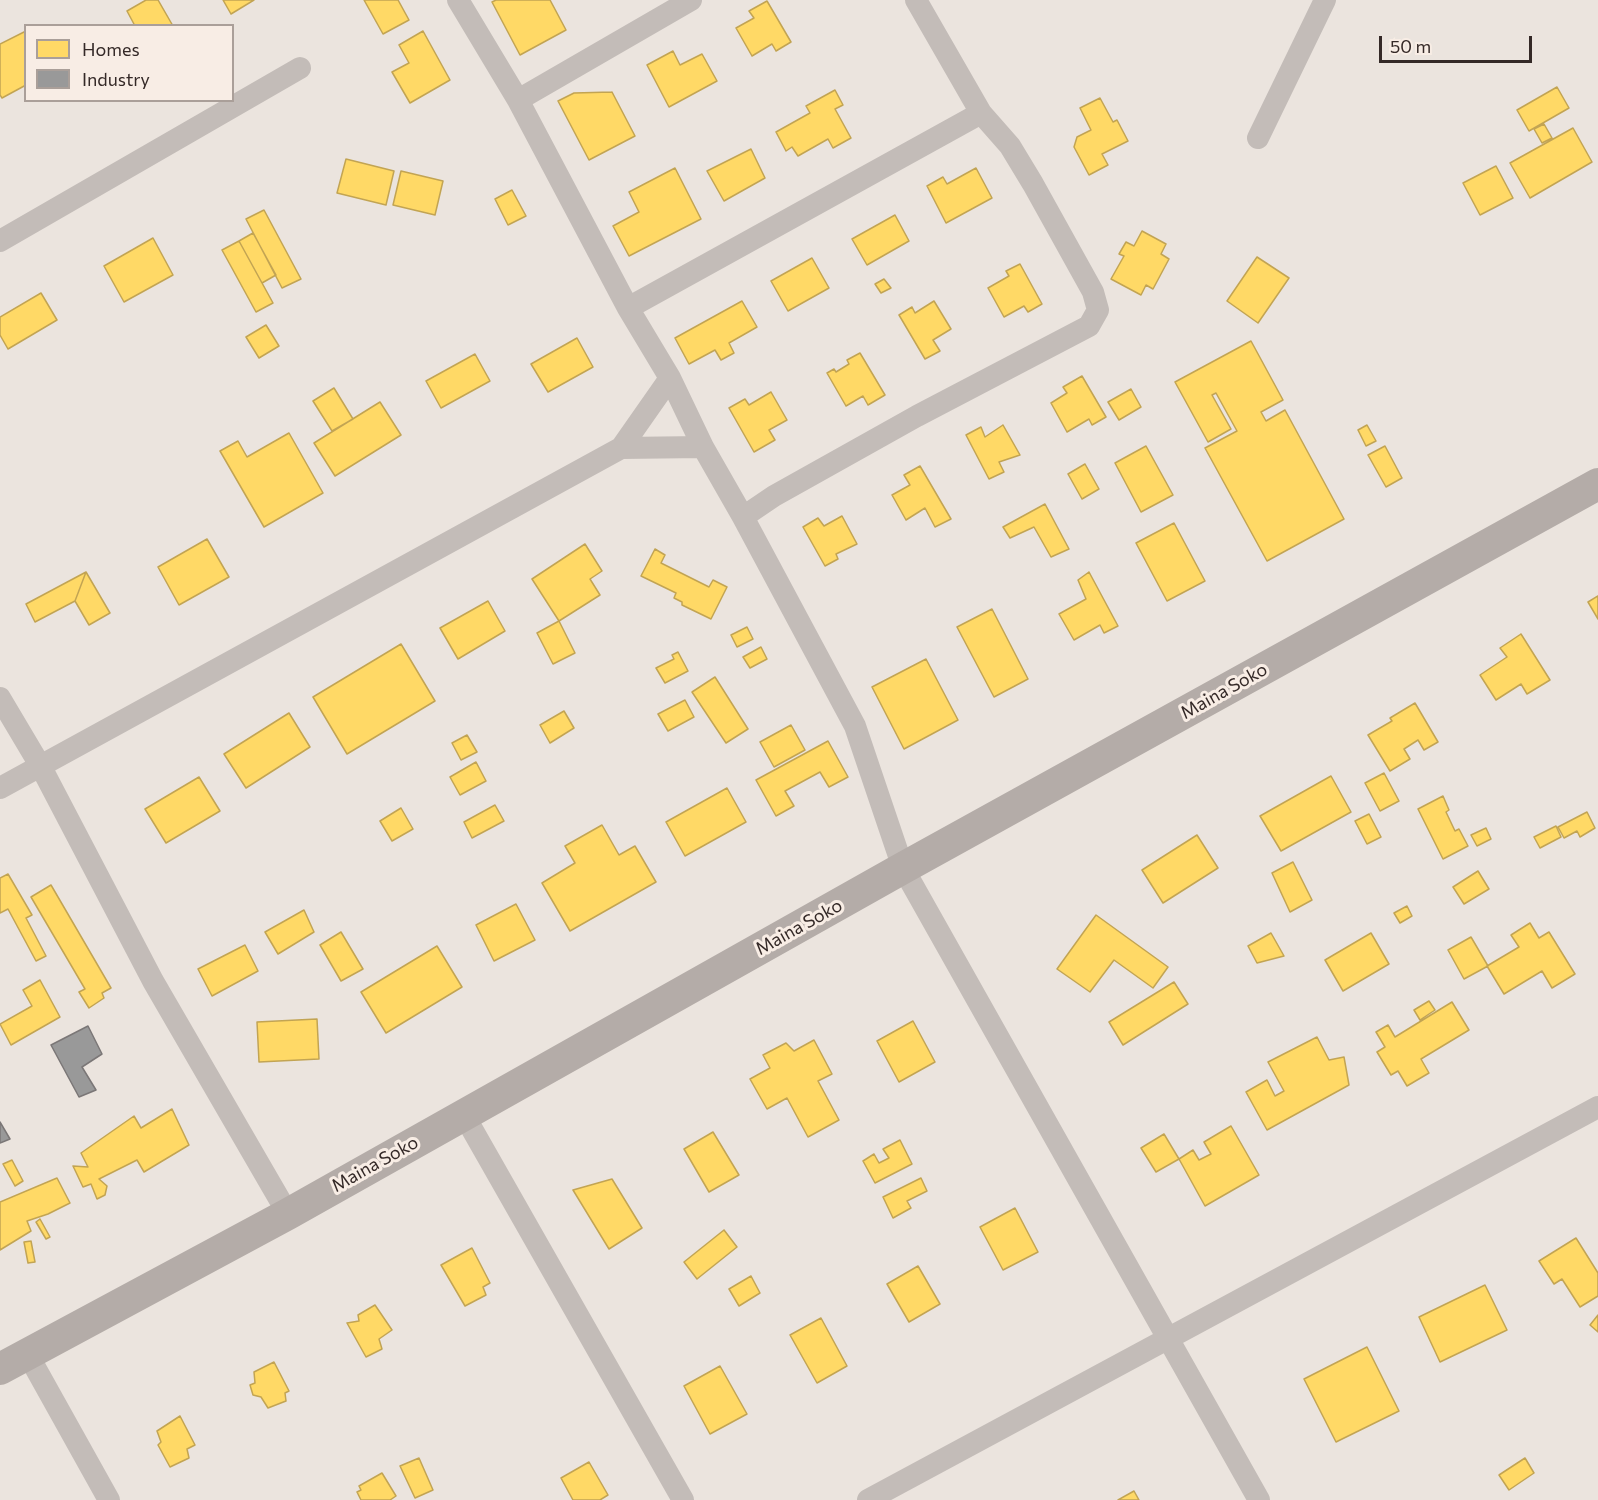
<!DOCTYPE html>
<style>
body{margin:0}
#map{position:relative;width:1598px;height:1500px;overflow:hidden;background:#ebe4de;font-family:Commissioner,sans-serif}
canvas{display:block}
.legend{position:absolute;left:24px;top:24px;width:210px;height:78px;box-sizing:border-box;background:#f8ede5;border:2px solid #aa9f99;margin:0;padding:8px 10px;list-style:none;font-size:18px;color:#342927}
.legend li{display:flex;align-items:center;gap:12px;height:30px}
.legend b{width:30px;border:2px solid #aa9f99}
.scale{position:absolute;left:1379px;top:36px;width:153px;height:27px;box-sizing:border-box;border:3px solid #342927;border-top:0;padding-left:8px;font-size:18px;line-height:21px;white-space:nowrap;color:#342927;-webkit-text-stroke:4px #f8ede5;paint-order:stroke}
</style>
<div id="map">
<canvas width="1598" height="1500"></canvas>
<ul class="legend">
<li><b style="height:16px;background:#ffd966"></b>Homes</li>
<li><b style="height:16px;background:#999"></b>Industry</li>
</ul>
<div class="scale">50 m</div>
</div>
<script>
const c = document.querySelector('canvas').getContext('2d');
c.lineJoin = 'round';
function fill(path, color) { c.fillStyle = color; c.fill(path, 'evenodd'); }
const toPath = rows => new Path2D(rows.map(r => 'M' + r).join(''));
function trace(path, color, width, dash) { c.strokeStyle = color; c.lineWidth = width; c.lineCap = dash ? 'butt' : 'round'; c.setLineDash(dash || []); c.stroke(path); }
function label(font, color, halo, rows, align = 'center') {
  c.font = font + ' Commissioner,sans-serif'; c.lineWidth = 6; c.setLineDash([]); c.textBaseline = 'middle'; c.strokeStyle = halo; c.fillStyle = color; for (const [text, x, y, turn = 0] of rows) {
    c.save(); c.translate(x, y); c.rotate((+turn || 0) * Math.PI / 180); c.textAlign = isNaN(turn) ? turn : align; if (halo) c.strokeText(text, 0, 0); c.fillText(text, 0, 0); c.restore();
  }
}
const homes = toPath([
 [146,0,158,0,173,26,135,26,127,11,146,0],
 [223,0,254,0,231,14,223,0],
 [364,0,398,0,409,20,383,34,364,0],
 [496,0,550,0,566,30,520,55,492,2,496,0],
 [767,1,791,42,776,51,772,44,752,56,736,28,754,18,749,11,767,1],
 [26,31,26,85,2,98,0,95,0,44,26,31],
 [423,31,450,80,410,103,392,72,409,63,399,45,423,31],
 [673,51,680,65,702,54,717,81,669,107,647,65,673,51],
 [1557,87,1569,108,1529,131,1517,110,1557,87],
 [835,90,843,105,835,109,851,138,833,148,828,139,798,156,792,147,786,151,776,132,810,113,806,106,835,90],
 [612,92,635,136,589,160,558,101,574,93,612,92],
 [1100,98,1113,122,1117,120,1128,141,1102,154,1108,165,1089,175,1074,147,1077,137,1091,130,1080,108,1100,98],
 [1544,124,1552,138,1542,143,1534,129,1544,124],
 [1573,128,1592,162,1530,198,1510,163,1573,128],
 [751,149,765,178,724,201,707,171,751,149],
 [346,159,394,171,386,205,337,193,346,159],
 [1496,166,1513,198,1480,215,1463,183,1496,166],
 [675,168,701,219,629,256,613,226,639,212,629,192,675,168],
 [976,168,992,198,946,223,927,186,943,177,947,184,976,168],
 [401,171,443,181,435,215,393,205,401,171],
 [512,190,526,216,508,225,495,199,512,190],
 [264,210,301,279,282,288,246,219,264,210],
 [895,215,909,241,867,265,852,239,895,215],
 [1142,231,1166,244,1161,254,1169,259,1153,289,1146,285,1141,295,1111,279,1124,256,1119,254,1126,242,1134,246,1142,231],
 [253,233,276,275,262,283,239,241,253,233],
 [153,238,173,275,124,302,104,266,153,238],
 [239,241,273,303,256,312,222,250,239,241],
 [1257,257,1289,278,1258,323,1227,301,1257,257],
 [812,258,829,288,788,311,771,281,812,258],
 [1020,264,1042,304,1028,312,1024,306,1004,317,988,288,1009,276,1006,271,1020,264],
 [884,279,891,288,881,293,875,284,884,279],
 [41,293,57,320,8,349,0,335,0,317,41,293],
 [742,301,757,327,729,343,734,353,721,360,715,350,689,364,675,338,742,301],
 [934,301,951,329,933,340,940,351,925,359,899,315,912,307,915,313,934,301],
 [266,325,279,346,259,358,246,337,266,325],
 [577,338,593,367,548,392,531,364,577,338],
 [1251,341,1283,400,1261,412,1266,421,1285,410,1344,519,1267,561,1205,448,1237,431,1216,393,1212,395,1231,429,1208,442,1175,382,1251,341],
 [860,353,885,395,868,405,863,396,846,406,827,373,834,369,836,372,849,364,847,360,860,353],
 [475,354,490,381,441,408,426,381,475,354],
 [1082,376,1106,417,1092,425,1089,419,1067,432,1051,403,1067,393,1063,387,1082,376],
 [334,388,353,419,332,431,313,401,334,388],
 [1131,389,1141,407,1119,420,1108,402,1131,389],
 [771,392,787,420,769,430,775,440,754,452,729,408,745,399,749,405,771,392],
 [380,402,401,435,335,476,314,443,380,402],
 [1003,425,1020,455,999,462,1004,472,989,479,966,435,981,427,985,437,1003,425],
 [1367,425,1376,441,1366,446,1358,430,1367,425],
 [289,433,323,493,264,527,220,451,238,441,247,457,289,433],
 [1146,446,1173,495,1141,512,1115,463,1146,446],
 [1385,446,1402,478,1386,487,1368,455,1385,446],
 [1085,464,1099,489,1082,499,1068,474,1085,464],
 [920,466,951,519,935,527,925,508,906,520,892,495,910,485,904,475,920,466],
 [1045,504,1069,549,1051,557,1034,527,1010,538,1003,527,1045,504],
 [842,516,857,544,836,554,838,559,825,566,803,527,818,518,824,526,842,516],
 [1174,523,1205,581,1167,601,1136,543,1174,523],
 [207,539,229,577,179,605,158,567,207,539],
 [585,544,602,571,590,579,600,595,559,621,532,579,585,544],
 [655,549,665,555,661,563,709,587,713,580,727,587,711,619,682,605,682,602,674,598,676,593,641,576,655,549],
 [86,572,110,613,89,625,75,601,86,572],
 [86,572,75,601,35,622,26,604,86,572],
 [1089,572,1118,626,1104,633,1100,625,1074,640,1059,614,1086,599,1078,580,1089,572],
 [1598,596,1598,619,1588,602,1598,596],
 [488,601,505,631,458,659,440,628,488,601],
 [992,609,1028,679,994,697,957,627,992,609],
 [559,621,575,653,553,664,537,633,559,621],
 [747,627,753,639,737,647,731,635,747,627],
 [1521,634,1550,680,1527,694,1521,684,1496,700,1480,675,1507,657,1500,648,1521,634],
 [401,644,435,701,347,754,313,697,401,644],
 [761,647,767,659,750,668,743,657,761,647],
 [678,652,688,671,665,683,656,668,674,659,672,655,678,652],
 [926,659,958,720,904,749,872,687,926,659],
 [715,677,748,729,726,743,692,692,715,677],
 [685,700,694,717,668,731,658,714,685,700],
 [1415,703,1438,742,1424,750,1418,740,1404,749,1410,759,1390,771,1368,735,1392,721,1390,718,1415,703],
 [564,711,574,728,550,743,540,725,564,711],
 [289,713,310,747,246,788,224,754,289,713],
 [791,725,805,750,774,767,760,742,791,725],
 [467,735,477,752,461,760,452,743,467,735],
 [828,741,848,777,829,787,820,772,785,791,794,806,776,816,756,780,828,741],
 [476,762,486,781,460,795,450,777,476,762],
 [1384,773,1399,801,1380,811,1365,783,1384,773],
 [1331,776,1351,812,1281,851,1260,816,1331,776],
 [199,777,220,811,166,843,145,809,199,777],
 [727,788,746,822,685,856,666,822,727,788],
 [1443,796,1449,810,1446,812,1455,831,1459,829,1468,846,1443,859,1418,809,1443,796],
 [495,805,504,821,472,838,464,822,495,805],
 [401,808,413,829,392,841,380,821,401,808],
 [1587,812,1595,828,1580,837,1577,831,1564,838,1558,827,1587,812],
 [1369,814,1381,837,1367,844,1355,821,1369,814],
 [602,825,619,855,635,846,656,882,570,931,542,883,575,863,565,846,602,825],
 [1556,826,1561,837,1540,848,1534,837,1556,826],
 [1486,828,1491,839,1477,846,1471,835,1486,828],
 [1197,835,1218,868,1163,903,1142,870,1197,835],
 [1293,862,1312,900,1290,912,1272,873,1293,862],
 [1478,871,1489,889,1464,904,1453,887,1478,871],
 [8,874,32,915,26,918,46,956,36,961,8,909,0,913,0,878,8,874],
 [51,885,111,988,102,993,104,998,89,1008,79,992,85,989,31,897,51,885],
 [516,904,535,940,494,961,476,925,516,904],
 [1407,906,1412,916,1400,923,1394,913,1407,906],
 [304,910,314,932,278,954,265,932,304,910],
 [1096,915,1168,967,1153,988,1114,960,1090,992,1057,969,1096,915],
 [1530,923,1539,938,1549,932,1575,974,1552,988,1542,971,1504,994,1487,966,1519,947,1511,935,1530,923],
 [341,932,363,969,341,981,320,945,341,932],
 [1271,933,1284,956,1257,963,1248,946,1271,933],
 [1371,933,1389,964,1343,991,1325,960,1371,933],
 [1471,937,1488,966,1464,979,1448,950,1471,937],
 [245,945,258,971,212,996,198,969,245,945],
 [437,946,462,987,386,1033,361,992,437,946],
 [40,980,60,1017,11,1045,0,1024,32,1006,23,990,40,980],
 [1174,982,1188,1004,1123,1045,1109,1022,1174,982],
 [1429,1001,1435,1010,1420,1020,1414,1010,1429,1001],
 [1452,1002,1469,1030,1421,1059,1429,1073,1407,1086,1398,1071,1391,1075,1377,1052,1385,1047,1376,1032,1388,1025,1395,1037,1452,1002],
 [317,1019,319,1059,259,1062,257,1022,317,1019],
 [913,1021,935,1062,899,1082,877,1041,913,1021],
 [1317,1037,1329,1060,1344,1057,1349,1085,1267,1130,1246,1092,1267,1080,1275,1096,1284,1091,1268,1062,1317,1037],
 [814,1040,832,1074,818,1081,839,1120,808,1137,787,1098,767,1109,750,1079,770,1068,763,1055,786,1043,794,1051,814,1040],
 [172,1109,189,1145,144,1172,137,1160,99,1179,107,1186,105,1195,97,1199,91,1184,83,1187,73,1166,88,1167,81,1153,134,1116,141,1128,172,1109],
 [1231,1126,1259,1175,1205,1206,1179,1159,1193,1150,1199,1160,1211,1154,1204,1142,1231,1126],
 [713,1132,739,1175,709,1192,684,1149,713,1132],
 [1164,1134,1179,1159,1156,1172,1141,1148,1164,1134],
 [900,1140,912,1164,875,1183,863,1161,874,1154,879,1163,889,1158,883,1149,900,1140],
 [12,1160,23,1181,15,1186,3,1164,12,1160],
 [57,1178,70,1203,48,1214,27,1221,31,1231,0,1250,0,1202,57,1178],
 [921,1178,927,1191,907,1201,911,1208,893,1218,883,1197,921,1178],
 [612,1179,642,1228,609,1249,573,1190,612,1179],
 [1015,1208,1038,1252,1003,1270,980,1227,1015,1208],
 [40,1219,50,1237,46,1239,36,1222,40,1219],
 [724,1230,737,1247,697,1279,684,1262,724,1230],
 [1576,1238,1598,1273,1598,1296,1580,1307,1562,1279,1554,1284,1539,1261,1576,1238],
 [31,1241,35,1262,28,1263,24,1242,31,1241],
 [472,1248,490,1283,483,1287,486,1295,465,1306,441,1265,472,1248],
 [918,1266,940,1304,909,1322,887,1284,918,1266],
 [751,1276,760,1293,739,1306,729,1289,751,1276],
 [1485,1285,1507,1330,1440,1362,1419,1317,1485,1285],
 [375,1305,392,1330,379,1339,382,1349,366,1357,347,1323,359,1321,358,1315,375,1305],
 [1598,1315,1598,1332,1590,1325,1598,1315],
 [821,1318,847,1366,817,1383,790,1335,821,1318],
 [1367,1347,1399,1411,1336,1442,1304,1379,1367,1347],
 [274,1362,289,1391,285,1393,286,1401,268,1408,261,1397,253,1395,250,1385,255,1383,254,1372,274,1362],
 [720,1366,747,1414,710,1434,684,1386,720,1366],
 [180,1416,195,1445,187,1449,189,1458,170,1467,158,1445,161,1442,157,1431,180,1416],
 [419,1458,433,1490,415,1498,400,1466,419,1458],
 [1525,1458,1534,1473,1509,1490,1499,1475,1525,1458],
 [589,1462,608,1495,600,1500,573,1500,561,1478,589,1462],
 [382,1473,396,1496,390,1500,361,1500,357,1492,361,1490,359,1486,382,1473],
 [1134,1491,1139,1500,1118,1500,1134,1491]
]);
const industry = toPath([
 [88,1026,102,1054,82,1067,96,1090,79,1097,51,1045,88,1026],
 [0,1122,10,1139,0,1143,0,1122]
]);
const street = toPath([
 [458,0,518,100,628,308,670,378,703,447,743,517,855,726,903,868,1259,1500],
 [518,100,691,0],
 [1258,138,1325,0],
 [0,241,300,68],
 [628,308,981,113],
 [621,448,703,447],
 [743,517,774,496,917,416,1089,326,1098,310,1093,292,1033,184,1010,146,981,113,916,0],
 [0,698,41,767,153,981,288,1214],
 [0,788,621,448,670,378],
 [464,1115,683,1500],
 [27,1353,109,1500],
 [868,1500,1598,1107]
]);
const secondary = toPath([
 [0,1369,288,1214,903,868,1598,484]
]);
const streetNames = [
 ["Maina Soko",1224,691,-29],
 ["Maina Soko",799,927,-29],
 ["Maina Soko",375,1164,-29]
];
fill(homes, '#ffd966');
trace(homes, '#c2a453', 1.5);
fill(industry, '#999');
trace(industry, '#7b7777', 1.5);
trace(street, '#c3bcb8', 22);
trace(secondary, '#b4aca8', 32);
label('18px', '#342927', '#f8ede5', streetNames);
</script>
